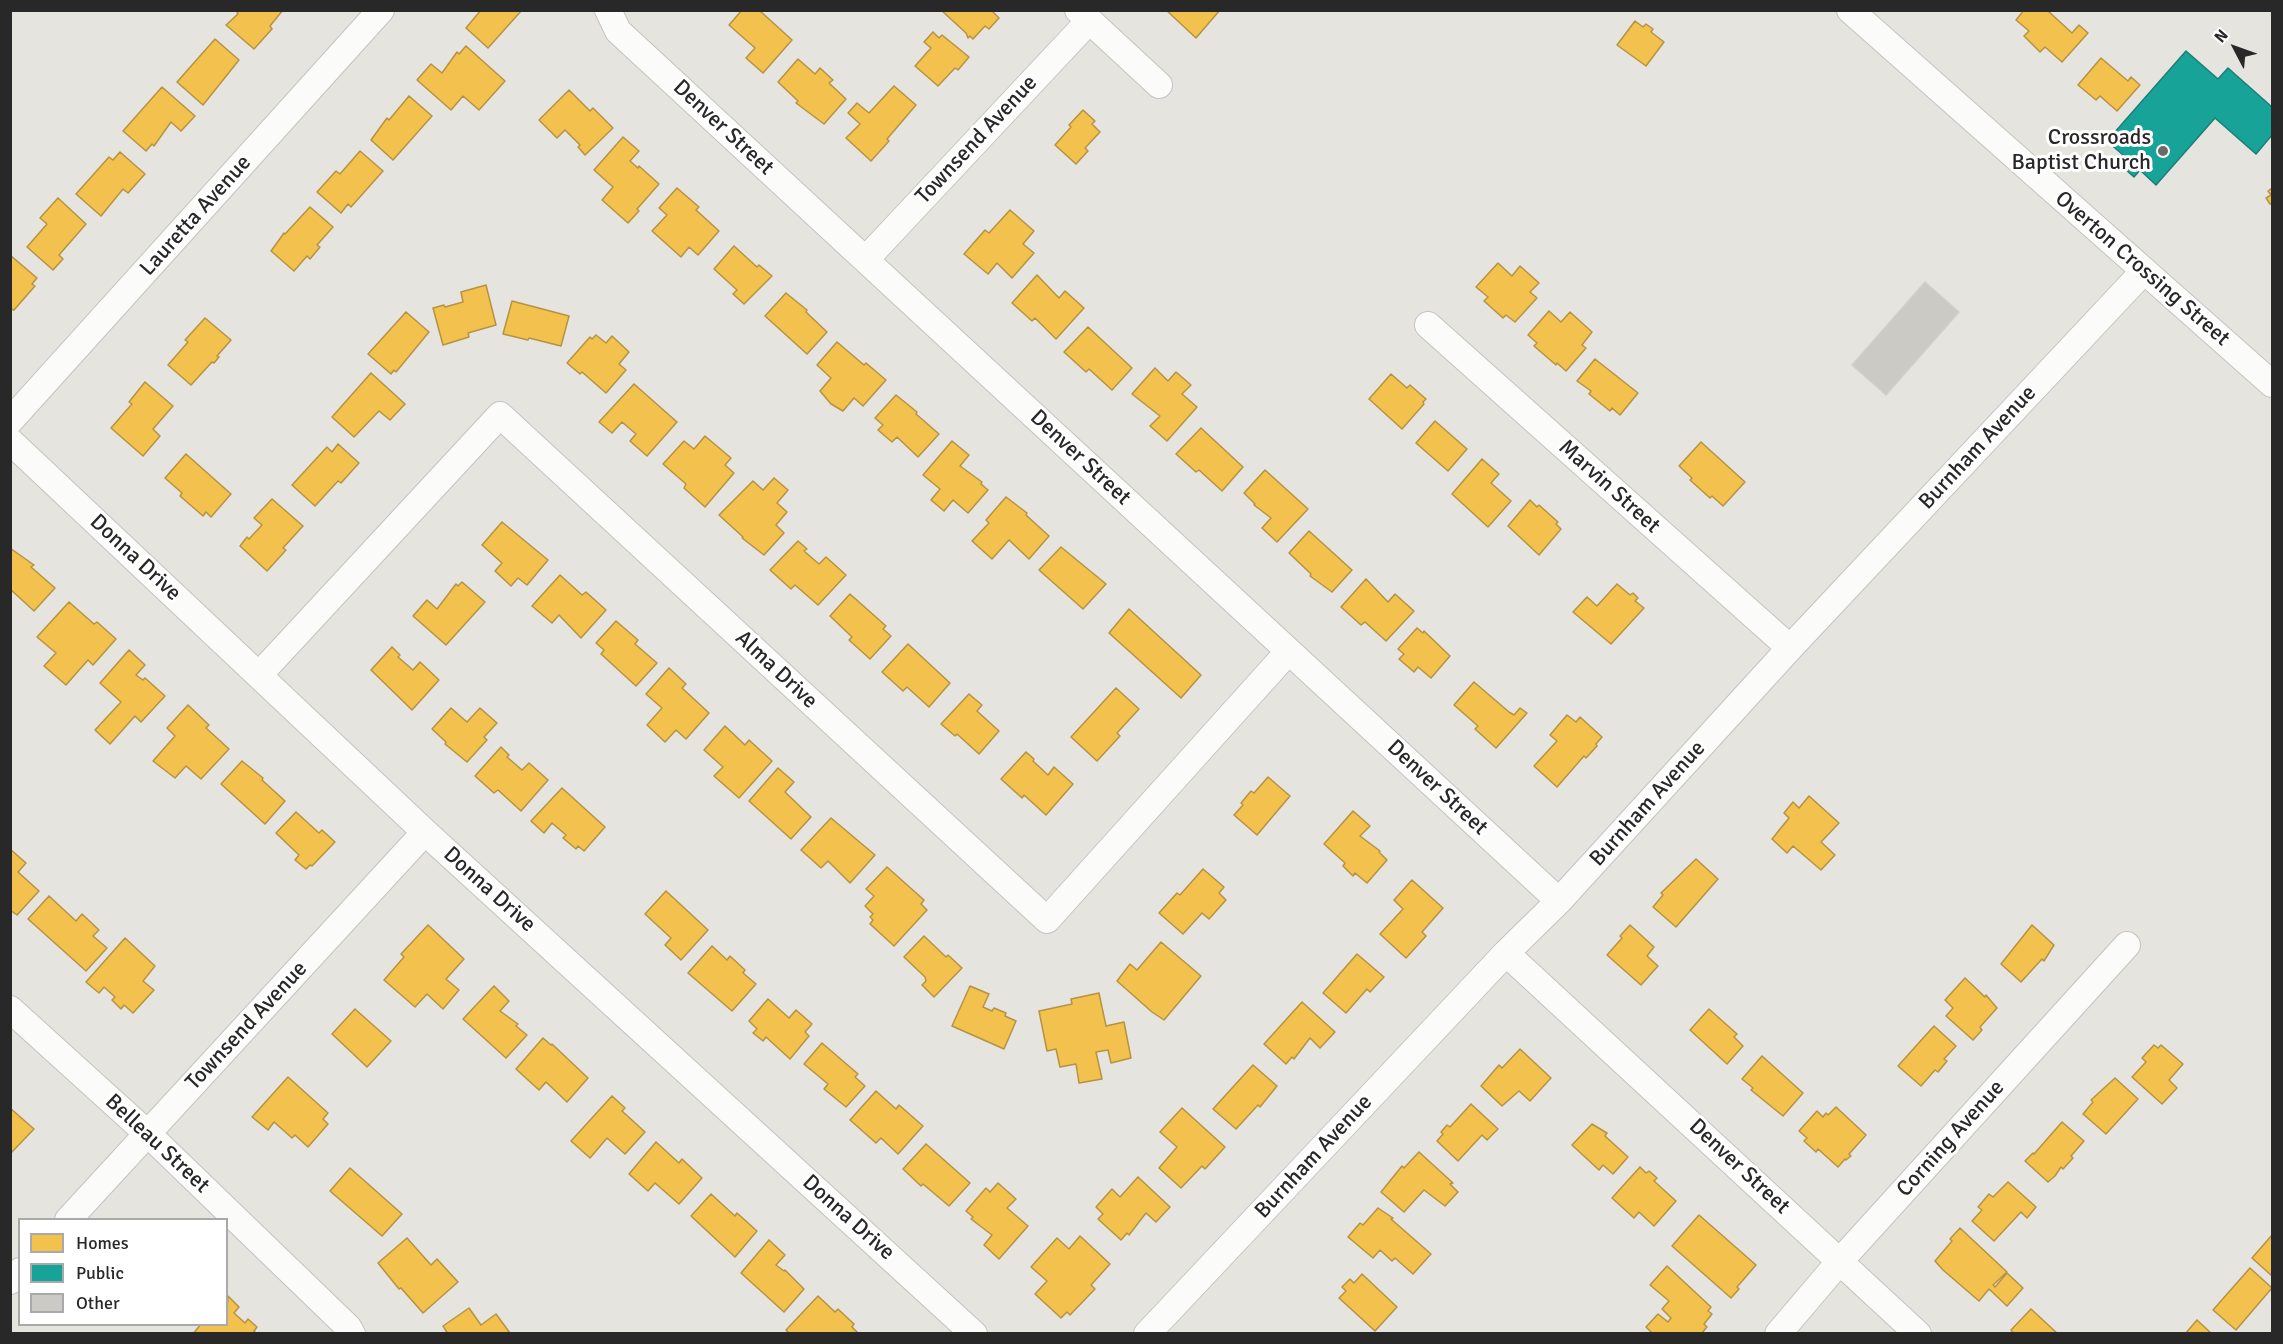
<!DOCTYPE html>
<style>
body{margin:0}
#map{position:relative;width:2283px;height:1344px;overflow:hidden;background:#e6e4de;font-family:Signika,sans-serif}
canvas{display:block}
.frame{position:absolute;inset:0;border:12px solid #282828;pointer-events:none}
.legend{position:absolute;left:18px;top:1218px;width:210px;height:108px;box-sizing:border-box;background:#fff;border:2px solid #a9a9a9;margin:0;padding:8px 10px;list-style:none;font-size:18px;color:#282828}
.legend li{display:flex;align-items:center;gap:12px;height:30px}
.legend b{width:30px;border:2px solid #a9a9a9}
.north{position:absolute;left:2205px;top:18px;width:60px;height:60px;-webkit-text-stroke:4px #fff;paint-order:stroke;rotate:311deg;font-size:16px;font-weight:700;line-height:24px;text-align:center;color:#282828}
.north::after{content:'';display:block;margin:auto;width:21px;height:27px;background:#282828;clip-path:polygon(50% 0,100% 100%,50% 72%,0 100%)}
</style>
<div id="map">
<canvas width="2283" height="1344"></canvas>
<div class="frame"></div>
<ul class="legend">
<li><b style="height:16px;background:#f2c14e"></b>Homes</li>
<li><b style="height:16px;background:#17a398"></b>Public</li>
<li><b style="height:16px;background:#cbcac5"></b>Other</li>
</ul>
<div class="north">N</div>
</div>
<script>
const c = document.querySelector('canvas').getContext('2d');
c.lineJoin = 'round';
function fill(path, color) { c.fillStyle = color; c.fill(path, 'evenodd'); }
const toPath = rows => new Path2D(rows.map(r => 'M' + r).join(''));
function trace(path, color, width, dash) { c.strokeStyle = color; c.lineWidth = width; c.lineCap = dash ? 'butt' : 'round'; c.setLineDash(dash || []); c.stroke(path); }
function label(font, color, halo, rows, align = 'center') {
  c.font = font + ' Signika,sans-serif'; c.lineWidth = 6; c.setLineDash([]); c.textBaseline = 'middle'; c.strokeStyle = halo; c.fillStyle = color; for (const [text, x, y, turn = 0] of rows) {
    c.save(); c.translate(x, y); c.rotate((+turn || 0) * Math.PI / 180); c.textAlign = isNaN(turn) ? turn : align; if (halo) c.strokeText(text, 0, 0); c.fillText(text, 0, 0); c.restore();
  }
}
const homes = toPath([
 [239,10,283,10,270,26,272,29,254,49,226,25,238,14,237,13,239,10],
 [481,10,522,10,488,48,466,28,481,10],
 [742,10,759,10,792,40,763,73,746,58,755,48,729,25,742,10],
 [941,10,991,10,999,18,989,29,985,26,973,39,970,36,968,38,966,33,941,10],
 [1166,10,1220,10,1196,38,1166,10],
 [2024,10,2047,10,2072,33,2079,25,2088,33,2062,62,2045,47,2040,52,2024,36,2029,31,2016,20,2024,10],
 [1635,21,1643,27,1646,24,1653,29,1651,32,1664,42,1646,66,1617,45,1635,21],
 [933,32,939,38,942,35,969,57,958,70,955,68,938,86,915,66,931,48,924,42,933,32],
 [215,39,239,60,203,105,177,82,215,39],
 [466,46,505,81,479,110,463,96,451,110,417,80,431,64,442,73,457,52,459,54,466,46],
 [2101,58,2128,81,2131,77,2140,85,2117,111,2100,96,2096,100,2078,85,2101,58],
 [798,59,815,74,820,68,833,80,829,83,846,99,824,124,796,103,798,101,778,82,798,59],
 [894,86,916,105,887,139,889,141,871,161,846,138,860,124,848,113,857,103,869,113,894,86],
 [162,87,195,116,181,131,171,122,154,146,152,144,146,151,123,131,162,87],
 [569,90,590,111,593,108,613,128,585,155,578,147,580,145,565,130,557,138,539,120,569,90],
 [409,96,432,116,393,160,371,140,387,118,389,120,409,96],
 [1083,110,1095,121,1092,124,1100,132,1085,148,1088,151,1076,164,1055,145,1071,127,1069,125,1083,110],
 [623,137,639,151,630,161,638,168,639,166,659,184,637,209,639,211,628,223,602,200,613,187,594,170,623,137],
 [360,151,383,171,351,207,348,204,341,213,317,192,336,171,340,174,360,151],
 [120,152,145,174,128,193,123,189,101,216,76,194,109,157,113,160,120,152],
 [677,188,699,207,696,210,719,231,698,255,689,247,681,257,652,231,667,215,659,208,677,188],
 [2272,188,2272,203,2270,204,2266,198,2271,195,2268,191,2272,188],
 [58,198,86,224,59,255,63,259,53,270,27,247,47,224,40,218,58,198],
 [310,207,333,227,317,245,320,247,310,259,307,256,294,271,271,251,284,233,285,234,310,207],
 [1010,210,1034,231,1023,244,1034,253,1012,278,997,263,988,274,964,254,985,230,989,233,1010,210],
 [734,246,757,267,759,265,772,276,744,304,733,294,737,290,714,269,734,246],
 [10,255,37,278,32,284,35,286,14,310,10,309,10,255],
 [1498,263,1512,276,1520,266,1539,283,1530,292,1537,298,1515,322,1506,315,1503,318,1484,301,1488,297,1476,287,1498,263],
 [1037,275,1059,298,1065,291,1084,308,1056,339,1035,318,1032,321,1012,303,1037,275],
 [486,285,496,325,468,333,469,337,443,345,433,308,444,305,445,307,463,302,461,292,486,285],
 [786,293,807,310,806,312,827,332,807,354,765,316,786,293],
 [512,301,569,316,561,346,529,338,528,340,503,334,512,301],
 [1549,311,1561,322,1570,312,1592,332,1582,345,1586,348,1566,371,1557,363,1556,365,1534,346,1537,343,1528,335,1549,311],
 [406,312,429,332,396,372,394,370,391,374,368,354,406,312],
 [205,318,231,340,217,356,219,357,214,363,212,362,191,385,168,365,188,342,185,340,205,318],
 [1088,327,1132,368,1112,390,1089,369,1086,372,1064,352,1088,327],
 [596,335,606,343,612,336,629,352,619,364,626,370,606,393,582,372,580,374,567,363,590,337,592,339,596,335],
 [837,342,864,365,866,363,886,380,863,406,854,398,843,411,831,404,820,391,831,378,817,365,837,342],
 [1595,359,1638,393,1620,415,1612,408,1610,411,1589,394,1591,391,1577,381,1595,359],
 [1155,368,1168,381,1176,372,1191,385,1182,394,1197,407,1167,441,1150,426,1160,416,1132,394,1155,368],
 [371,373,405,404,390,420,379,411,354,437,332,417,371,373],
 [1391,374,1407,388,1410,385,1426,399,1423,402,1424,404,1402,429,1369,399,1391,374],
 [145,382,173,406,153,429,160,436,143,456,111,428,132,404,129,402,145,382],
 [634,384,677,422,647,456,630,441,636,434,622,422,612,433,599,422,634,384],
 [896,395,917,412,916,414,939,434,918,457,897,437,892,442,878,430,883,425,875,418,896,395],
 [1435,421,1467,449,1448,471,1416,443,1435,421],
 [1201,428,1243,467,1222,491,1199,470,1196,472,1176,454,1201,428],
 [705,436,731,458,725,465,734,473,705,507,684,488,686,484,663,464,684,441,694,449,705,436],
 [952,441,969,455,960,466,982,482,981,484,988,490,968,513,953,500,944,511,931,500,940,489,923,475,952,441],
 [1701,442,1745,482,1723,506,1712,496,1710,498,1690,480,1692,478,1679,466,1701,442],
 [338,444,359,463,341,483,338,481,315,506,292,485,327,447,332,452,338,444],
 [186,454,231,494,211,517,206,512,203,516,180,496,182,493,165,478,186,454],
 [1482,459,1499,474,1491,483,1511,501,1488,527,1452,494,1482,459],
 [1265,470,1308,509,1277,542,1262,528,1271,518,1254,505,1255,504,1244,493,1265,470],
 [774,478,788,490,777,503,787,512,776,525,784,533,764,555,742,538,743,537,719,515,753,481,763,490,774,478],
 [1006,497,1027,513,1026,515,1049,536,1029,559,1009,540,992,559,972,541,989,523,986,520,1006,497],
 [272,499,303,526,283,548,286,550,267,571,240,546,247,537,249,539,262,525,254,518,272,499],
 [1530,500,1537,507,1539,505,1558,522,1556,524,1561,529,1539,555,1508,526,1530,500],
 [502,522,548,560,527,585,518,578,511,586,495,571,502,563,482,545,502,522],
 [1309,531,1352,570,1332,592,1310,576,1311,574,1289,553,1309,531],
 [798,541,807,549,804,551,819,564,826,557,846,575,818,605,795,585,791,589,770,570,798,541],
 [1061,547,1106,584,1083,609,1039,570,1061,547],
 [10,548,34,565,31,567,55,588,34,611,10,589,10,548],
 [560,575,582,595,586,592,606,610,581,638,559,615,552,623,532,606,560,575],
 [1366,579,1388,602,1395,594,1414,611,1386,641,1365,622,1361,625,1341,607,1366,579],
 [462,582,485,602,446,645,413,616,427,600,437,609,456,584,458,586,462,582],
 [1617,584,1630,595,1633,593,1638,598,1635,601,1644,608,1611,644,1573,612,1587,597,1597,606,1617,584],
 [850,594,886,626,883,629,891,636,870,659,849,640,852,637,830,616,850,594],
 [69,602,94,624,97,622,116,639,93,665,88,660,66,685,44,666,56,653,37,637,69,602],
 [1129,609,1201,675,1181,698,1109,633,1129,609],
 [616,621,638,640,635,644,657,663,636,686,601,654,604,650,596,643,616,621],
 [1417,628,1423,633,1424,631,1450,656,1431,678,1418,667,1414,672,1399,659,1404,654,1398,649,1417,628],
 [908,644,950,683,929,707,907,687,903,691,882,672,908,644],
 [392,647,400,655,398,657,413,670,420,662,439,680,412,710,371,670,392,647],
 [129,650,145,665,136,675,143,680,145,678,165,696,141,722,135,716,110,744,95,730,121,702,100,683,129,650],
 [669,668,686,684,682,688,709,713,686,739,676,730,665,742,647,725,662,708,646,694,669,668],
 [1474,682,1509,712,1514,715,1520,708,1527,713,1496,748,1475,729,1478,726,1454,705,1474,682],
 [1116,688,1139,709,1117,733,1120,736,1097,761,1071,737,1116,688],
 [969,694,982,705,977,711,999,731,979,754,957,734,955,736,941,724,969,694],
 [188,705,209,725,206,728,229,749,201,779,186,766,175,778,153,761,175,736,167,728,188,705],
 [451,708,467,722,480,708,497,723,484,737,487,740,467,762,445,744,446,742,432,729,451,708],
 [1567,715,1576,722,1580,717,1602,737,1596,744,1597,746,1586,758,1584,756,1557,787,1534,766,1557,741,1550,735,1567,715],
 [725,726,745,745,749,740,772,761,739,798,714,776,723,767,704,750,725,726],
 [501,747,509,755,507,757,522,770,529,763,548,780,521,811,498,790,494,793,475,776,501,747],
 [1026,752,1034,759,1033,761,1048,775,1054,767,1073,784,1046,815,1024,795,1022,798,1001,779,1026,752],
 [242,761,263,778,262,780,285,801,265,824,221,784,242,761],
 [778,768,794,782,785,792,811,817,791,839,749,801,778,768],
 [1268,777,1290,796,1257,835,1234,815,1243,805,1241,803,1251,791,1254,793,1268,777],
 [562,788,605,827,584,851,578,846,576,849,563,838,566,835,552,823,544,833,531,821,562,788],
 [1809,796,1839,823,1821,842,1835,855,1821,870,1793,846,1787,853,1772,839,1789,818,1784,813,1793,802,1799,808,1809,796],
 [1353,811,1370,826,1360,836,1380,851,1379,852,1387,860,1367,883,1355,873,1353,876,1343,866,1345,863,1324,844,1353,811],
 [296,812,319,833,322,830,335,842,312,866,310,865,306,869,295,860,299,855,276,833,296,812],
 [831,818,875,855,850,883,828,861,821,868,801,850,831,818],
 [10,849,26,863,18,872,39,891,17,915,10,910,10,849],
 [1696,859,1718,879,1676,927,1653,907,1663,895,1661,893,1696,859],
 [887,867,924,900,921,904,927,910,894,946,870,924,873,920,870,917,873,914,865,906,874,896,866,889,887,867],
 [1203,869,1224,887,1219,893,1226,900,1209,919,1202,913,1183,934,1159,913,1177,893,1180,895,1203,869],
 [1412,880,1443,908,1422,932,1426,936,1406,958,1380,934,1403,909,1394,900,1412,880],
 [666,891,708,930,681,960,665,945,671,938,645,914,666,891],
 [49,896,76,921,82,914,99,930,93,936,107,948,86,971,28,919,49,896],
 [428,925,464,959,446,979,459,990,443,1009,427,994,415,1007,384,980,404,957,401,954,428,925],
 [1630,925,1654,947,1647,956,1658,966,1641,985,1607,955,1622,938,1620,936,1630,925],
 [2032,925,2054,945,2044,961,2042,959,2021,982,2001,964,2032,925],
 [924,936,946,957,948,955,962,968,934,997,922,985,926,981,925,977,904,957,924,936],
 [125,938,155,966,143,981,154,990,133,1013,124,1005,121,1009,112,1000,115,997,104,987,99,993,86,982,125,938],
 [1161,942,1201,976,1164,1020,1152,1012,1117,981,1130,964,1137,970,1161,942],
 [712,946,727,960,730,956,745,970,743,973,756,984,732,1011,688,973,712,946],
 [1357,954,1384,977,1370,992,1367,989,1346,1013,1323,993,1357,954],
 [1965,978,1985,997,1986,995,1997,1008,1980,1027,1982,1030,1973,1040,1946,1016,1953,1008,1945,1000,1965,978],
 [494,986,509,1001,500,1011,518,1024,516,1026,527,1035,506,1058,463,1019,494,986],
 [970,986,989,994,983,1007,992,1011,994,1008,1006,1013,1005,1016,1016,1021,1004,1049,952,1026,970,986],
 [1099,993,1106,1026,1124,1022,1131,1058,1111,1063,1108,1050,1096,1052,1102,1079,1079,1083,1076,1064,1060,1067,1056,1049,1047,1051,1039,1011,1072,1004,1071,999,1099,993],
 [768,999,789,1018,796,1010,812,1024,805,1032,809,1036,790,1059,766,1037,763,1041,753,1033,757,1029,749,1021,768,999],
 [1302,1002,1335,1032,1320,1048,1310,1038,1294,1059,1292,1057,1286,1064,1264,1044,1302,1002],
 [355,1009,391,1041,367,1067,332,1034,355,1009],
 [1709,1009,1737,1034,1734,1037,1743,1046,1727,1064,1690,1030,1709,1009],
 [1934,1026,1956,1046,1944,1059,1947,1061,1938,1072,1935,1070,1921,1086,1898,1066,1934,1026],
 [543,1038,551,1045,552,1044,588,1078,567,1102,546,1082,539,1090,516,1069,543,1038],
 [822,1043,858,1074,855,1077,865,1086,846,1107,824,1089,828,1084,804,1064,822,1043],
 [2154,1045,2158,1048,2161,1045,2183,1064,2169,1080,2177,1088,2162,1104,2132,1077,2146,1062,2142,1058,2154,1045],
 [1520,1049,1551,1078,1530,1101,1519,1091,1502,1106,1481,1086,1499,1065,1502,1068,1520,1049],
 [1762,1056,1803,1093,1783,1116,1751,1090,1753,1088,1742,1079,1762,1056],
 [1253,1065,1277,1086,1260,1107,1258,1105,1236,1129,1213,1109,1253,1065],
 [288,1077,328,1113,323,1119,328,1124,308,1147,295,1135,292,1138,274,1122,268,1130,252,1117,288,1077],
 [2115,1078,2138,1099,2106,1134,2083,1114,2093,1102,2091,1100,2115,1078],
 [876,1091,896,1109,899,1105,923,1126,898,1154,881,1138,876,1143,850,1120,876,1091],
 [612,1096,625,1108,622,1111,645,1132,625,1154,607,1138,590,1158,571,1141,612,1096],
 [1471,1104,1498,1129,1487,1140,1482,1135,1458,1161,1437,1141,1443,1134,1441,1132,1447,1125,1450,1127,1471,1104],
 [1836,1107,1866,1135,1849,1154,1851,1156,1846,1160,1845,1159,1838,1167,1818,1149,1816,1152,1804,1141,1807,1138,1799,1131,1817,1111,1823,1117,1826,1113,1828,1115,1836,1107],
 [10,1108,34,1129,11,1153,10,1153,10,1108],
 [1182,1108,1225,1147,1205,1169,1202,1166,1181,1188,1159,1168,1177,1147,1160,1132,1182,1108],
 [2062,1122,2084,1141,2071,1156,2073,1158,2063,1169,2061,1167,2055,1176,2048,1182,2025,1161,2033,1153,2034,1154,2062,1122],
 [1592,1124,1607,1133,1605,1136,1628,1157,1613,1174,1603,1165,1599,1170,1572,1145,1592,1124],
 [656,1142,679,1163,682,1159,702,1178,679,1204,655,1183,648,1191,629,1174,656,1142],
 [926,1144,970,1183,949,1206,923,1184,921,1186,903,1169,926,1144],
 [1419,1152,1453,1183,1450,1184,1458,1192,1445,1206,1424,1190,1404,1212,1381,1192,1402,1166,1404,1168,1419,1152],
 [1640,1167,1646,1173,1649,1171,1657,1178,1654,1181,1676,1201,1654,1226,1639,1212,1634,1218,1612,1198,1640,1167],
 [350,1168,402,1214,382,1236,330,1191,350,1168],
 [1138,1177,1170,1207,1156,1222,1146,1213,1129,1235,1127,1233,1121,1240,1098,1219,1103,1214,1096,1207,1112,1189,1120,1197,1138,1177],
 [2008,1182,2036,1207,2027,1218,2021,1212,1994,1241,1972,1221,1982,1210,1978,1207,1989,1194,1993,1197,2008,1182],
 [998,1183,1016,1199,1007,1208,1028,1226,999,1259,984,1245,992,1235,971,1219,973,1217,966,1211,986,1188,990,1192,998,1183],
 [711,1194,735,1216,737,1213,757,1231,735,1257,691,1216,711,1194],
 [1378,1208,1393,1218,1391,1219,1431,1254,1413,1274,1395,1258,1392,1261,1380,1250,1373,1258,1348,1237,1360,1223,1363,1225,1378,1208],
 [1699,1215,1756,1265,1737,1287,1739,1289,1731,1298,1672,1246,1699,1215],
 [1960,1228,2007,1272,1993,1285,1995,1287,2007,1273,2023,1288,2007,1306,1989,1289,1979,1301,1943,1270,1935,1261,1952,1241,1950,1239,1960,1228],
 [2272,1235,2272,1276,2252,1258,2272,1235],
 [1080,1236,1110,1264,1091,1285,1095,1289,1070,1315,1067,1312,1061,1318,1035,1294,1047,1281,1031,1267,1057,1238,1069,1249,1080,1236],
 [407,1238,431,1265,437,1259,458,1282,423,1313,401,1288,399,1289,378,1263,407,1238],
 [769,1240,785,1255,776,1265,784,1271,785,1270,804,1289,784,1312,741,1273,769,1240],
 [1667,1266,1711,1307,1708,1311,1712,1314,1704,1324,1707,1327,1701,1334,1653,1334,1646,1327,1658,1314,1668,1322,1671,1318,1662,1309,1669,1301,1650,1285,1667,1266],
 [2250,1268,2272,1288,2236,1330,2213,1310,2250,1268],
 [1362,1274,1397,1307,1375,1331,1339,1298,1346,1291,1342,1287,1350,1279,1354,1283,1362,1274],
 [228,1296,239,1307,234,1313,245,1323,248,1319,257,1327,254,1331,257,1334,193,1334,201,1324,226,1324,228,1296],
 [818,1296,835,1312,838,1309,854,1324,852,1327,859,1334,790,1334,786,1330,818,1296],
 [469,1308,481,1325,496,1314,510,1333,448,1334,443,1326,469,1308],
 [2031,1309,2058,1334,2014,1334,2011,1330,2031,1309],
 [2197,1320,2212,1334,2185,1334,2197,1320]
]);
const public = toPath([
 [2186,51,2218,79,2228,68,2272,107,2272,135,2256,154,2215,118,2156,185,2140,170,2134,177,2117,162,2123,155,2107,141,2186,51]
]);
const building = toPath([
 [1925,282,1959,312,1886,395,1852,365,1925,282]
]);
const minor = toPath([
 [608,10,618,31,1559,901],
 [1078,10,1159,85],
 [1850,10,2272,384],
 [866,259,1089,21],
 [1428,325,1790,648],
 [10,421,381,10],
 [10,441,425,832,974,1334],
 [259,675,500,415,1047,920,1288,652],
 [1506,953,1918,1334],
 [10,1009,148,1134,348,1327,352,1334],
 [68,1220,425,832],
 [10,1281,20,1271],
 [1147,1334,1506,953,1559,901,1790,648,2144,271],
 [1778,1334,1840,1261,2127,945]
]);
const markers = [
 [2163,151,6,"#6a6a68"]
];
const streetNames = [
 ["Denver Street",723,128,43],
 ["Townsend Avenue",977,140,-47],
 ["Lauretta Avenue",196,216,-48],
 ["Overton Crossing Street",2142,269,41],
 ["Burnham Avenue",1978,448,-47],
 ["Denver Street",1080,458,43],
 ["Marvin Street",1609,487,42],
 ["Donna Drive",135,558,43],
 ["Alma Drive",776,670,43],
 ["Denver Street",1437,788,43],
 ["Burnham Avenue",1648,804,-48],
 ["Donna Drive",489,890,42],
 ["Townsend Avenue",247,1026,-47],
 ["Corning Avenue",1951,1139,-48],
 ["Belleau Street",157,1144,43],
 ["Burnham Avenue",1314,1157,-47],
 ["Denver Street",1739,1167,43],
 ["Donna Drive",848,1218,42]
];
const poiNames = [
 ["Crossroads",2151,138],
 ["Baptist Church",2151,163]
];
fill(homes, '#f2c14e');
trace(homes, '#b59343', 1.5);
fill(public, '#17a398');
trace(public, '#1c7e76', 1.5);
fill(building, '#cbcac5');
trace(building, '#d1cfca', 1.5);
trace(minor, '#c4c3c3', 28);
trace(minor, '#fbfbfa', 26);
for (const [x, y, r, color] of markers) { const dot = new Path2D(); dot.arc(x, y, r, 0, 2 * Math.PI); c.fillStyle = color; c.fill(dot); trace(dot, '#fff', 2); }
label('22px', '#282828', '#fff', streetNames);
label('22px', '#282828', '#fff', poiNames, 'right');
</script>
